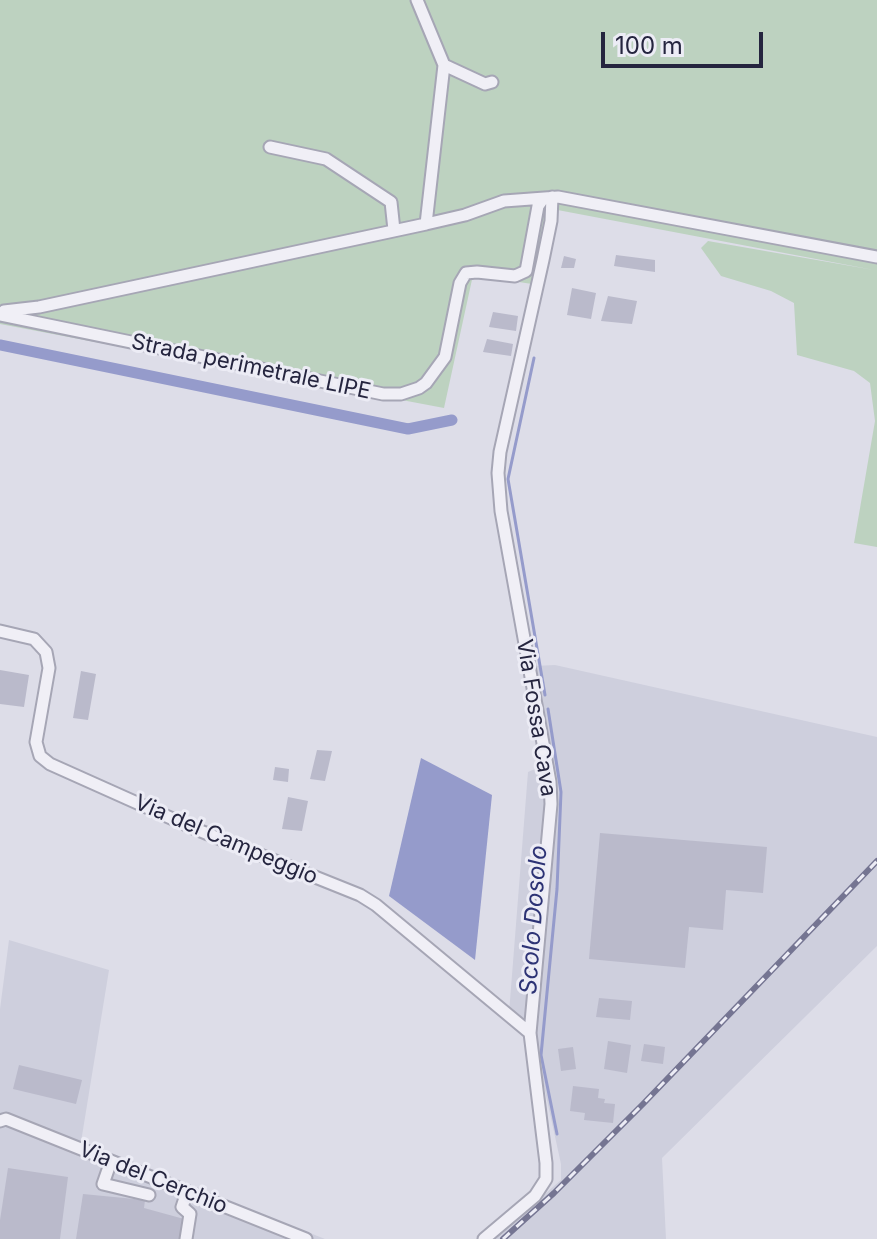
<!DOCTYPE html>
<style>
body{margin:0}
#map{position:relative;width:877px;height:1239px;overflow:hidden;background:#dddde8;font-family:Inter,sans-serif}
canvas{display:block}
.scale{position:absolute;left:601px;top:32px;width:162px;height:36px;box-sizing:border-box;border:4px solid #25253f;border-top:0;padding-left:10px;font-size:24px;line-height:28px;white-space:nowrap;color:#25253f;-webkit-text-stroke:6px #ececf5;paint-order:stroke}
</style>
<div id="map">
<canvas width="877" height="1239"></canvas>
<div class="scale">100 m</div>
</div>
<script>
const c = document.querySelector('canvas').getContext('2d');
c.lineJoin = 'round';
function fill(path, color) { c.fillStyle = color; c.fill(path, 'evenodd'); }
const toPath = rows => new Path2D(rows.map(r => 'M' + r).join(''));
function trace(path, color, width, dash) { c.strokeStyle = color; c.lineWidth = width; c.lineCap = dash ? 'butt' : 'round'; c.setLineDash(dash || []); c.stroke(path); }
function label(font, color, halo, rows, align = 'center') {
  c.font = font + ' Inter,sans-serif'; c.lineWidth = 6; c.setLineDash([]); c.textBaseline = 'middle'; c.strokeStyle = halo; c.fillStyle = color; for (const [text, x, y, turn = 0] of rows) {
    c.save(); c.translate(x, y); c.rotate((+turn || 0) * Math.PI / 180); c.textAlign = isNaN(turn) ? turn : align; if (halo) c.strokeText(text, 0, 0); c.fillText(text, 0, 0); c.restore();
  }
}
const built = toPath([
 [555,665,877,737,877,946,662,1158,666,1239,493,1239,561,1180,561,1164,537,1054,527,1052,525,1035,509,1013,528,772,552,762,534,666],
 [9,940,109,970,81,1142,325,1239,0,1239,0,1009]
]);
const green = toPath([
 [0,0,877,0,877,547,854,543,875,421,870,383,854,371,797,355,794,303,771,291,721,276,701,248,708,241,874,270,547,208,532,284,473,275,444,408,0,324]
]);
const water = toPath([
 [421,758,492,795,475,960,389,896]
]);
const stream = toPath([
 [534,358,508,479,545,695],
 [548,709,561,792,557,889,541,1055,557,1134]
]);
const canal = toPath([
 [0,345,408,429,452,420]
]);
const building = toPath([
 [616,255,655,260,655,272,614,266],
 [564,256,576,259,574,268,561,268],
 [572,288,596,293,591,319,567,315],
 [608,296,637,301,632,324,601,321],
 [493,312,518,316,516,331,489,327],
 [487,339,513,344,511,356,483,352],
 [0,670,29,675,24,707,0,704],
 [81,671,96,674,88,720,73,718],
 [317,750,332,751,325,781,310,779],
 [275,767,289,769,288,782,273,780],
 [288,797,308,801,302,831,282,829],
 [600,833,767,847,763,893,726,890,723,930,689,927,685,968,589,959],
 [599,998,632,1001,630,1020,596,1017],
 [608,1041,631,1045,627,1073,604,1069],
 [644,1044,665,1047,663,1064,641,1061],
 [573,1047,576,1069,561,1071,558,1049],
 [19,1065,82,1080,76,1104,13,1089],
 [573,1086,599,1089,598,1098,605,1099,604,1103,615,1104,613,1123,584,1120,585,1113,570,1111],
 [8,1168,68,1177,60,1239,0,1239,0,1220],
 [83,1194,145,1200,144,1208,184,1219,181,1239,76,1239]
]);
const minor = toPath([
 [417,0,444,65],
 [492,82,485,84,444,65,426,224,465,215,504,201,558,197,877,257],
 [270,147,326,159,391,202,394,230],
 [4,311,39,307,426,224],
 [0,315,383,394,401,394,419,388,426,383,445,357,460,283,466,273,477,272,515,276,526,271,538,206,543,199,552,197,551,221,543,260,500,452,498,473,501,511,550,782,551,804,530,1033,546,1163,546,1179,535,1196,484,1239],
 [0,631,34,639,46,652,49,668,36,742,40,756,50,764,193,828,360,895,376,905,530,1033],
 [0,1121,6,1119,306,1239],
 [111,1161,103,1184,149,1195],
 [186,1239,190,1214,182,1207,187,1192]
]);
const rail = toPath([
 [503,1239,554,1193,643,1104,877,861]
]);
const streetNames = [
 ["Strada perimetrale LIPE",251,367,12],
 ["Via Fossa Cava",536,718,81],
 ["Via del Campeggio",226,840,23],
 ["Via del Cerchio",153,1178,22]
];
const waterNames = [
 ["Scolo Dosolo",534,920,-86]
];
fill(built, '#cecfdd');
fill(green, '#bdd2c0');
fill(water, '#959bcb');
trace(stream, '#959bcb', 3);
trace(canal, '#959bcb', 11);
fill(building, '#babacb');
trace(minor, '#a6a6b5', 15);
trace(minor, '#f0eff6', 11);
trace(rail, '#757592', 6);
trace(rail, '#ececf5', 3, [9]);
label('22px', '#25253f', '#ececf5', streetNames);
label('italic 24px', '#2d3375', '#ececf5', waterNames);
</script>
